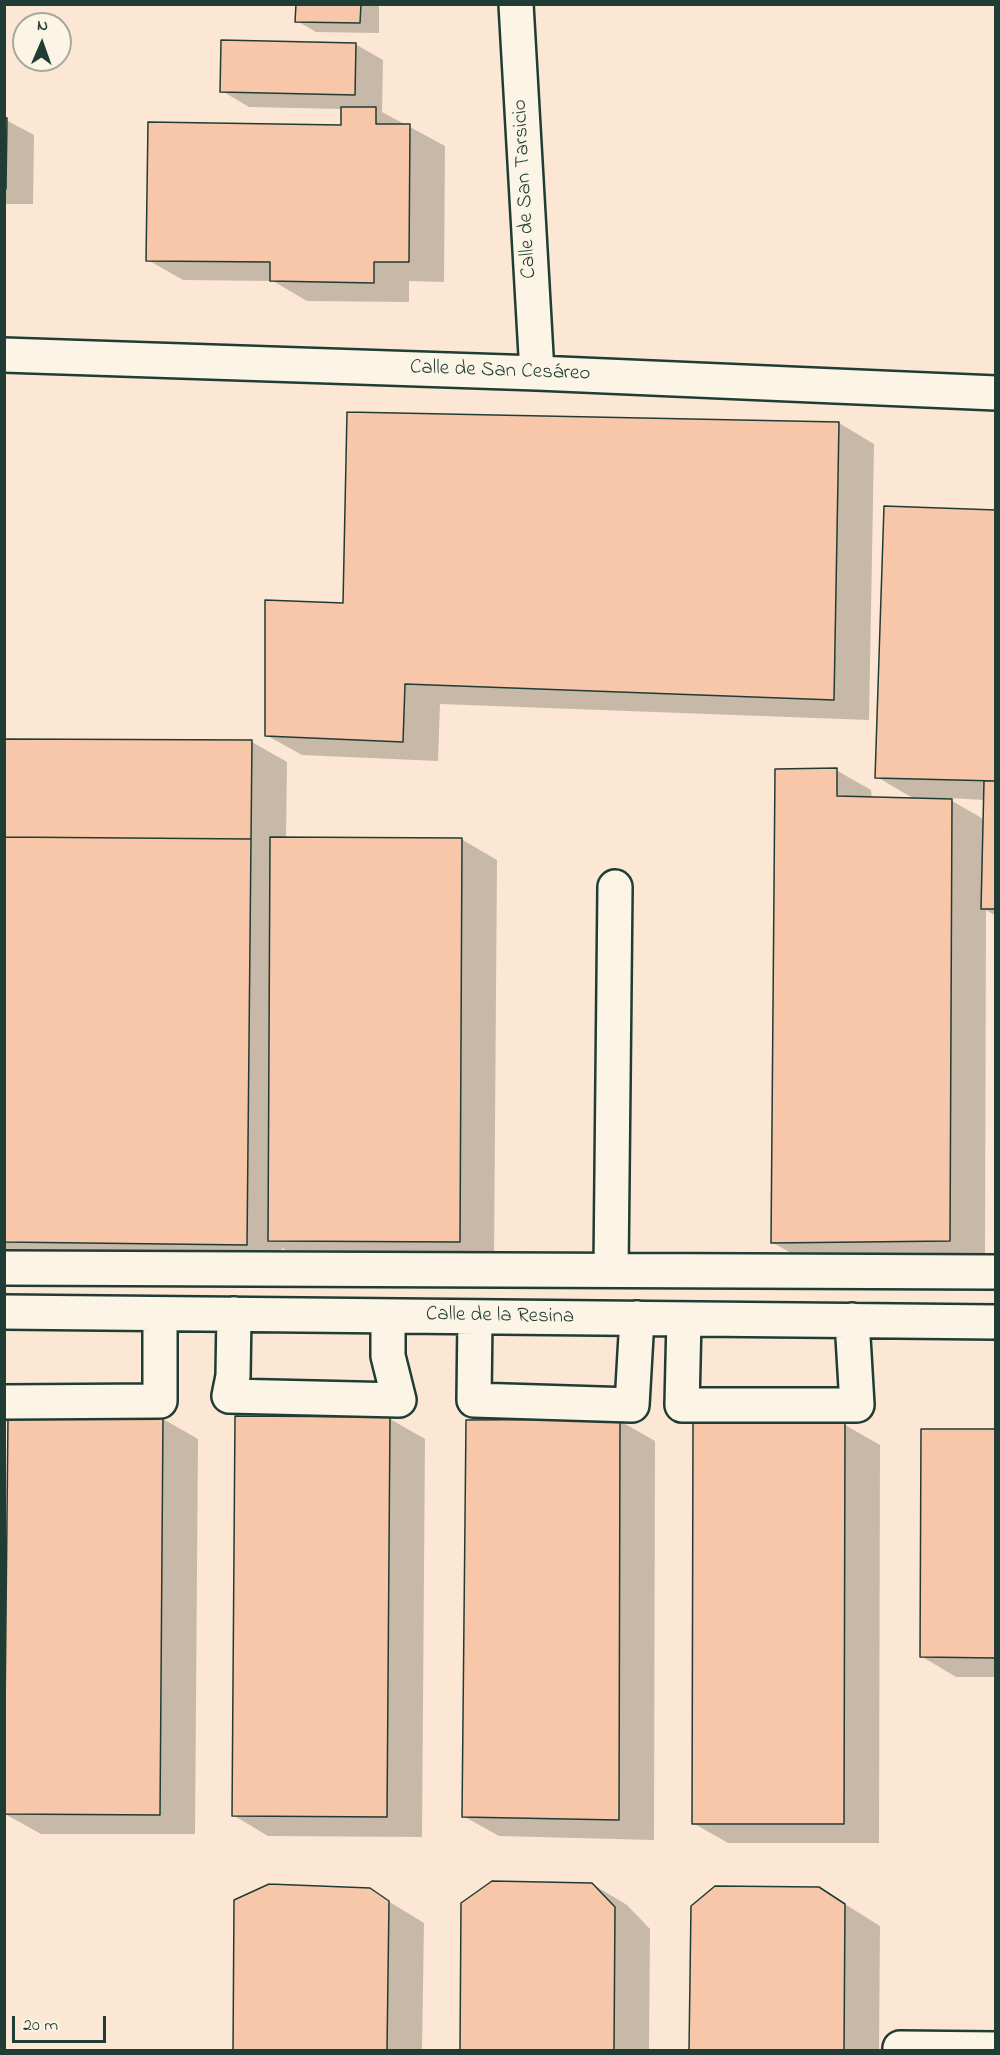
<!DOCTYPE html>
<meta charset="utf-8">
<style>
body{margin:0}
#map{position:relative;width:1000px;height:2055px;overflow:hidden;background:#fcf5e5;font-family:"Indie Flower",sans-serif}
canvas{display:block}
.frame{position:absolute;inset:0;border:6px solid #1f3d34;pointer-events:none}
.north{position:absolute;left:12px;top:12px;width:60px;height:60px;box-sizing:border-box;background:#fcf5e5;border:2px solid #a4ab9e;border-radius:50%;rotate:2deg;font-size:16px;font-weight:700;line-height:24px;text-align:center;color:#1f3d34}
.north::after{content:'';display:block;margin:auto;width:21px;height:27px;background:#1f3d34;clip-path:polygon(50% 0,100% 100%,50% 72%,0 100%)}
.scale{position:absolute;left:12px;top:2016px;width:94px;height:27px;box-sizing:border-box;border:3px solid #1f3d34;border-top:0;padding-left:8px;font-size:18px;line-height:21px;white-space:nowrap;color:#1f3d34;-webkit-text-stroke:4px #fcf5e5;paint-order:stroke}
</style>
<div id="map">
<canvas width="1000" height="2055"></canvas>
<div class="frame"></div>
<div class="north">N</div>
<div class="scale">20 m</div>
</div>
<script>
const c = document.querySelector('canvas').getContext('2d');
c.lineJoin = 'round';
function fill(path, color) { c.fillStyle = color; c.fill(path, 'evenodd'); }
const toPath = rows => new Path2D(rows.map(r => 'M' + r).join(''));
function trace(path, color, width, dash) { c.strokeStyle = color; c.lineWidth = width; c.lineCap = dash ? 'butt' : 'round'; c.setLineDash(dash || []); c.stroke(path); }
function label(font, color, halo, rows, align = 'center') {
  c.font = font + ' "Indie Flower",sans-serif'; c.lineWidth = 4.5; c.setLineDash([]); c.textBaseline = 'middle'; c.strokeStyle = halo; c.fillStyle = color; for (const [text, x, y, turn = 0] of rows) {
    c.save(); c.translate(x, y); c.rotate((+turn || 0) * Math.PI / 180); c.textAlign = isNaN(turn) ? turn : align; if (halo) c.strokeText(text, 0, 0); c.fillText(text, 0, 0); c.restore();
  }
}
const built = toPath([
 [5,5,995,5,995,2050,5,2050],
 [24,24,60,24,60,60,24,60]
]);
const shadow = toPath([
 [297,4,379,4,379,33,316,32,297,21],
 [355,44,383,60,382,112,445,146,444,282,409,281,409,302,307,301,273,281,183,280,148,260,342,127,343,109,249,107,222,91],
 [4,119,34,135,33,204,4,204],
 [348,414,839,423,874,444,869,720,440,704,438,761,302,755,266,735,345,604],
 [996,511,996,916,986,910,985,1260,808,1263,772,1242,836,770,871,790,872,799,916,800,877,777],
 [947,798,985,800,985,820],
 [4,740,252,742,287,762,286,839,461,839,497,860,494,1262,304,1261,282,1248,282,1265,4,1261],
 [163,1419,198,1439,195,1834,41,1834,5,1814],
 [390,1419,425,1439,422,1837,268,1836,233,1815],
 [620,1421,655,1441,654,1840,499,1836,463,1816],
 [845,1425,880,1445,879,1843,728,1843,693,1823],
 [996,1431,996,1677,956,1677,921,1656],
 [592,1884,627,1905,650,1929,649,2050,461,2050,462,1904],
 [819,1888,880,1926,879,2050,691,2050,693,1906],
 [370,1890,424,1923,422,2050,234,2050,235,1901]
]);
const building = toPath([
 [296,4,361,4,360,23,295,22,296,4],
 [221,40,356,43,355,95,220,92,221,40],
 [341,107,376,107,376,124,410,124,409,262,374,262,374,283,270,281,270,262,146,261,148,122,341,125,341,107],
 [4,117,7,118,6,189,4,189,4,117],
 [347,412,839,422,834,700,405,684,403,742,265,736,265,600,343,603,347,412],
 [884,506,996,510,996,781,875,778,884,506],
 [4,739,252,740,251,839,4,837,4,739],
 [837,768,837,796,952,799,950,1241,771,1243,775,769,837,768],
 [984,781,996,781,996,909,981,909,984,781],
 [4,837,251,839,247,1245,4,1242,4,837],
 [270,837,462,838,460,1242,268,1241,270,837],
 [8,1416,163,1417,160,1815,4,1814,8,1416],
 [235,1416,390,1417,387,1817,232,1816,235,1416],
 [620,1419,619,1820,462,1817,466,1420,620,1419],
 [693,1423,845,1423,844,1824,692,1824,693,1423],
 [921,1429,996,1429,996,1658,920,1657,921,1429],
 [492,1881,592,1883,615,1907,614,2050,460,2050,461,1903,492,1881],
 [269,1884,370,1888,389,1901,387,2050,233,2050,234,1900,269,1884],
 [715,1886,819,1887,845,1904,844,2050,689,2050,691,1906,715,1886]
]);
const minor = toPath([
 [516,4,537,373],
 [4,355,537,373,996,393],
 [4,1268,996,1272],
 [611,1270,615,887],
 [4,1312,996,1322],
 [234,1314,233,1376,229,1396,399,1400,388,1356,388,1316],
 [475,1317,474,1400,632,1405,637,1318],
 [684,1319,682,1405,857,1405,852,1320],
 [4,1402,160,1401,160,1314],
 [900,2050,900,2048,996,2049]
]);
const streetNames = [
 ["Calle de San Tarsicio",526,189,-93],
 ["Calle de San Cesáreo",500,372,2],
 ["Calle de la Resina",500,1317,1]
];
fill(built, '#fbe7d3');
fill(shadow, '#0003');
fill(building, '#f8c6a8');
trace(building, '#1f3d34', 1.5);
trace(minor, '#1f3d34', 38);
trace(minor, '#fcf5e5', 33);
label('21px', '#1f3d34', '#fcf5e5', streetNames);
</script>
